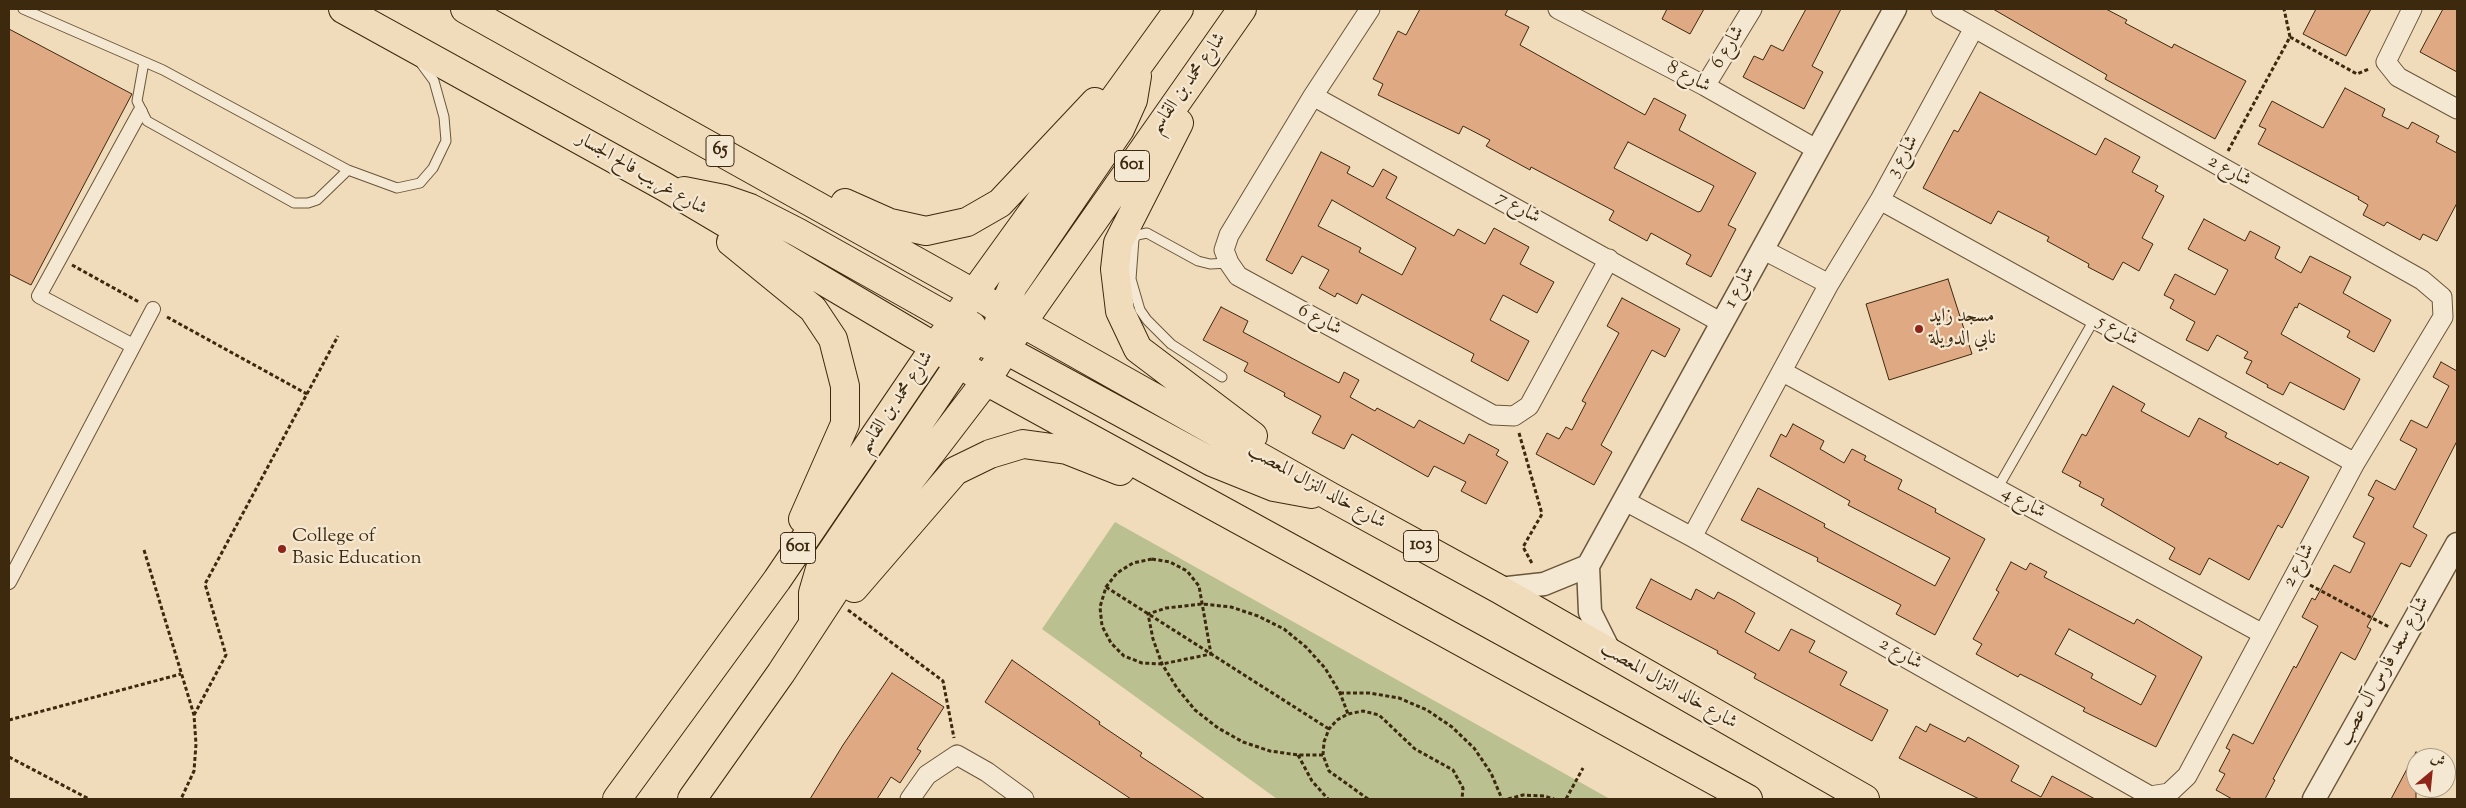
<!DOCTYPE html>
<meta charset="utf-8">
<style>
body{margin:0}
#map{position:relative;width:2466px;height:808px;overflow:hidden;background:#f0dcbb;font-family:"Sorts Mill Goudy",Amiri,serif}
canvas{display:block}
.frame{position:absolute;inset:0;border:10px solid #3d290e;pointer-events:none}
.north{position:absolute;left:2406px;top:748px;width:50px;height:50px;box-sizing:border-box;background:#f5e8d3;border:1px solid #ab9c84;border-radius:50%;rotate:28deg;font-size:14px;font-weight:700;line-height:20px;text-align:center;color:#3d290e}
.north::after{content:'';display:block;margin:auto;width:18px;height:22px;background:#8f2418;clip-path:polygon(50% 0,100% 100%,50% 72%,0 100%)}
</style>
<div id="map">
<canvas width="2466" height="808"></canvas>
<div class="frame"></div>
<div class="north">ش</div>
</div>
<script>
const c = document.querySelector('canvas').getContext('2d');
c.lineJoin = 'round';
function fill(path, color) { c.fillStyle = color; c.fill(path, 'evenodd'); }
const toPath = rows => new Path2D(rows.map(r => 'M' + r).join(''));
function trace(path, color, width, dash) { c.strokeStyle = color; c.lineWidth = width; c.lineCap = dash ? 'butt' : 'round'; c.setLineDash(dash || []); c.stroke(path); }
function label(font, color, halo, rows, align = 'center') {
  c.font = font + ' "Sorts Mill Goudy",Amiri,serif'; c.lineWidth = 4.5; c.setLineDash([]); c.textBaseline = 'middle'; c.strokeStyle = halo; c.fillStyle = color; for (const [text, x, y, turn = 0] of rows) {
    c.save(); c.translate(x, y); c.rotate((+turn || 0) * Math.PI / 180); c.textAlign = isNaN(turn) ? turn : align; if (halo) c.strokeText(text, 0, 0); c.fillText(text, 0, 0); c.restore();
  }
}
const green = toPath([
 [1115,522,1610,799,1277,799,1042,629]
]);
const building = toPath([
 [1420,9,1508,9,1505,15,1529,27,1520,45,1645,115,1654,98,1686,115,1679,130,1756,173,1728,225,1736,229,1711,277,1686,264,1691,255,1651,233,1647,241,1609,220,1614,211,1531,167,1530,170,1486,146,1490,140,1463,126,1459,134,1378,95,1383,84,1373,79,1398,31,1406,35,1420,9],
 [1628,142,1714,186,1701,211,1698,212,1614,168,1628,142],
 [1667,9,1704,9,1690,34,1662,19,1667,9],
 [1806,9,1841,9,1812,66,1823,72,1804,109,1743,77,1754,56,1763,60,1771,45,1783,51,1806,9],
 [1993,9,2106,9,2127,20,2125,23,2172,48,2174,44,2246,81,2215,139,2105,79,2107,75,1993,9],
 [2316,9,2371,9,2346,56,2303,34,2316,9],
 [2443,9,2457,9,2457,72,2420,52,2443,9],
 [9,29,132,94,31,285,9,274,9,29],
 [2345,88,2385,109,2382,116,2408,129,2412,122,2439,136,2436,142,2457,153,2457,203,2437,241,2423,234,2420,240,2387,222,2384,226,2363,215,2368,205,2358,199,2359,197,2258,144,2266,129,2259,126,2272,101,2323,128,2345,88],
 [1980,92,2096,155,2105,138,2140,157,2132,172,2158,186,2155,191,2164,196,2142,238,2153,244,2139,271,2123,262,2113,280,2088,267,2089,264,2047,241,2049,237,1998,211,1991,224,1923,188,1954,130,1958,132,1980,92],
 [1321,152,1350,167,1347,173,1373,187,1383,169,1397,177,1386,198,1454,236,1458,229,1485,244,1494,228,1529,247,1520,264,1554,282,1537,313,1503,295,1490,320,1529,341,1508,381,1471,361,1474,354,1362,294,1357,304,1337,293,1335,297,1319,288,1329,270,1302,256,1292,274,1266,260,1321,152],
 [1332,200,1416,248,1402,275,1359,252,1361,248,1318,226,1332,200],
 [2204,219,2245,241,2250,231,2280,247,2275,258,2301,273,2310,256,2351,277,2343,293,2391,320,2374,352,2347,337,2350,331,2299,303,2297,308,2295,307,2281,334,2360,379,2344,410,2290,382,2283,395,2267,387,2268,385,2246,373,2252,361,2244,358,2248,352,2217,335,2208,351,2186,340,2195,322,2170,308,2174,300,2164,295,2175,274,2215,295,2228,270,2188,249,2204,219],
 [1948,279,1972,354,1889,380,1866,304,1948,279],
 [1622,298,1680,329,1665,357,1652,350,1601,445,1612,452,1594,485,1536,454,1547,433,1559,439,1566,427,1572,430,1586,403,1582,401,1619,333,1607,326,1622,298],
 [1221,307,1248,321,1243,332,1301,363,1339,383,1344,372,1359,380,1350,397,1375,411,1377,408,1414,428,1419,420,1464,444,1469,434,1499,450,1496,455,1508,462,1486,504,1461,491,1466,482,1434,466,1428,477,1352,434,1344,449,1312,433,1321,416,1284,396,1285,393,1244,371,1248,363,1203,340,1221,307],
 [2441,362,2457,371,2457,441,2413,527,2427,535,2410,567,2401,563,2367,627,2371,629,2355,660,2341,652,2273,779,2275,780,2265,799,2232,799,2216,790,2225,774,2219,771,2230,750,2226,748,2233,734,2253,744,2294,666,2296,668,2318,626,2302,617,2312,598,2315,600,2334,565,2350,573,2365,543,2353,537,2374,498,2368,495,2376,480,2395,490,2417,449,2400,440,2411,420,2427,428,2449,386,2433,377,2441,362],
 [2113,386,2145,404,2141,411,2189,437,2199,418,2227,433,2225,437,2278,465,2280,462,2309,477,2282,528,2278,525,2249,580,2209,558,2200,575,2169,559,2175,548,2101,505,2104,499,2079,486,2081,482,2062,472,2082,434,2086,436,2113,386],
 [1793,424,1824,441,1820,449,1844,463,1852,449,1866,456,1864,460,1902,480,1898,489,1936,509,1935,512,1985,539,1935,635,1896,614,1901,605,1817,561,1818,558,1741,520,1758,488,1825,524,1824,527,1935,586,1950,558,1848,505,1850,501,1770,456,1781,434,1786,437,1793,424],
 [2011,562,2026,570,2030,563,2047,572,2044,577,2134,624,2137,619,2202,657,2156,747,2083,711,2085,708,2040,684,2020,674,2018,677,1976,654,1982,644,1973,639,1999,592,1996,590,2011,562],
 [2069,629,2156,676,2141,705,2091,678,2093,674,2055,654,2069,629],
 [1651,579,1691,600,1696,589,1714,599,1718,592,1735,601,1755,613,1745,632,1779,651,1791,629,1815,641,1809,652,1847,672,1840,685,1888,710,1872,741,1754,678,1756,674,1717,653,1718,651,1636,608,1651,579],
 [1012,660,1100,722,1099,724,1142,753,1140,756,1205,799,1131,799,985,702,1012,660],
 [892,673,944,707,917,749,921,751,900,783,891,777,877,799,810,799,843,745,892,673],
 [1930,724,1965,742,1968,737,2019,766,2011,781,2041,797,2052,776,2095,799,1979,799,1899,758,1916,726,1926,732,1930,724],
 [2416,752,2416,799,2391,799,2416,752]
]);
const path = toPath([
 [2290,37,2357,74,2369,69],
 [2228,151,2290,37,2284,9],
 [72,265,139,302],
 [167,317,307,394],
 [1519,433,1542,514,1523,547,1533,565],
 [144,550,194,715,196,744,194,771,181,799],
 [1152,559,1170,562,1187,571,1199,586,1211,654,1162,664,1142,663,1124,656,1111,643,1102,626,1100,607,1106,587,1117,573,1133,563,1152,559],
 [2310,585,2389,627],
 [1106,587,1329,729],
 [848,610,943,681,954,738],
 [1340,693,1369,693,1399,698,1427,710,1452,727,1474,748,1491,773,1502,799],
 [194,715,226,655,205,584,338,336],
 [9,720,181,674],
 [1298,755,1312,781,1328,799],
 [1323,755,1298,755,1270,751,1243,742,1218,728,1195,710,1177,688,1162,664,1153,639,1148,614,1166,608,1202,604,1231,607,1258,616,1284,629,1306,647,1325,668,1340,693,1348,714],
 [9,757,89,799],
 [1368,799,1329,771,1323,755,1324,742,1329,729,1337,720,1348,714,1363,711,1379,715,1415,749,1453,770,1463,788,1462,799],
 [1508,799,1523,795,1544,796,1554,799],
 [1566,799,1583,768]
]);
const service = toPath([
 [23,9,163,70,348,170,397,188,420,183,433,168,446,141,444,117,434,81,420,62],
 [144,62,137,101,147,121,294,203,308,203,317,200,348,170],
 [1222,377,1171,344,1147,320,1140,310,1131,279,1134,239,1137,235,1147,233,1198,261,1210,264,1229,263],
 [1997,489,2094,320]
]);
const pedestrian = toPath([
 [133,346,39,296,140,112],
 [9,582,153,309]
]);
const minor = toPath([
 [1370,9,1313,96,1229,235,1224,250,1229,263,1238,276,1493,415,1514,416,1529,406,1609,259],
 [1558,9,1705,86,1816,149],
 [2412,9,2386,62,2398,77,2457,109],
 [1705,86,1752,9],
 [1313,96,1722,323],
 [1880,200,2355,463],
 [1762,249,1829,284],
 [1783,372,2263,634],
 [1625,501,1692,537,2150,796,2169,793,2187,776,2355,463,2443,317,2442,297,2422,280,1941,9],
 [1692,537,1829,284,1880,200,1974,28],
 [910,799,927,775,957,755,987,772,1024,799]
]);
const tertiary = toPath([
 [1499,589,1544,584,1588,566],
 [1611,654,1590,612,1588,566,1895,9],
 [2314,799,2457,544]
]);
const primary = toPath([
 [343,9,665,187,935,347,986,381,1748,799],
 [465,9,975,294,1022,323,1331,497,1499,589,1865,799],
 [1179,123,1118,243,1115,269,1120,311,1138,349,1253,436],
 [684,191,724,199,750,208,797,232,955,321,972,326],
 [845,203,890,223,926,231,967,222,1000,203,1095,102],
 [731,242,813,309,833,339,845,386,845,424,803,519],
 [997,329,1002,311,1013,286,1120,129,1133,100,1137,76],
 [935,347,951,340,966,338,1006,350,1212,462,1274,487,1312,494],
 [854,588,955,471,990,454,1023,444,1067,450,1120,471],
 [813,624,813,593,820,569,971,346],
 [617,799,777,580,935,347,1179,9],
 [692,799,781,673,891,505,986,381,1022,323,1242,9]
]);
const markers = [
 [1919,329,5,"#8f2418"],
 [282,549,5,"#8f2418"]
];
const shields = [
 [720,151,28],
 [1132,166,35],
 [1421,546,35],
 [798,548,35]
];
const shieldNames = [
 ["65",720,151],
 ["601",1132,166],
 ["103",1421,546],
 ["601",798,548]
];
const streetNames = [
 ["شارع 6",1729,48,-59],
 ["شارع 8",1688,78,28],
 ["شارع محمد بن القاسم",1189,84,-55],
 ["شارع 3",1904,157,-61],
 ["شارع 2",2229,172,29],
 ["شارع غريب فالح الجسار",641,175,30],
 ["شارع 7",1518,209,29],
 ["شارع 1",1741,288,-61],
 ["شارع 6",1319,321,28],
 ["شارع 5",2117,332,29],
 ["شارع محمد بن القاسم",897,403,-56],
 ["شارع خالد النزال المعصب",1316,488,29],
 ["شارع 4",2023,504,29],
 ["شارع 2",2300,566,-62],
 ["شارع 2",1900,655,30],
 ["شارع سعد فارس آل عصب",2385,672,-61],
 ["شارع خالد النزال المعصب",1668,687,30]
];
const poiNames = [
 ["مسجد زايد",1929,318],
 ["نابي الدويلة",1929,340],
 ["College of",292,538],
 ["Basic Education",292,560]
];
fill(green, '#bac090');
fill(building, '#dfa983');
trace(building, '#3d290e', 1);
trace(service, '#6a5639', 11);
trace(pedestrian, '#6a5639', 16);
trace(minor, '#6a5639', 21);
trace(tertiary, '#6a5639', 25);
trace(primary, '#3d290e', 30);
trace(path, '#3d290e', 3, [4, 2.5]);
trace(service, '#f5e8d3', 9);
trace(pedestrian, '#f5e8d3', 14);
trace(minor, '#f5e8d3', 19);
trace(tertiary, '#f5e8d3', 22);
trace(primary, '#f0dcbb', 28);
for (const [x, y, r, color] of markers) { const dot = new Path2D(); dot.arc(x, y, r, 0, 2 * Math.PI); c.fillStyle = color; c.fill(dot); trace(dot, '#f5e8d3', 2); }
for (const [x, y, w] of shields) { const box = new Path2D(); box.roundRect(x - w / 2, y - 15.5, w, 31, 4); c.fillStyle = '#f5e8d3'; c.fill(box); trace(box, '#3d290e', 1); }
label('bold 18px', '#3d290e', null, shieldNames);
label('19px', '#3d290e', '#f5e8d3', streetNames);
label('19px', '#3d290e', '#f5e8d3', poiNames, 'left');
</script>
